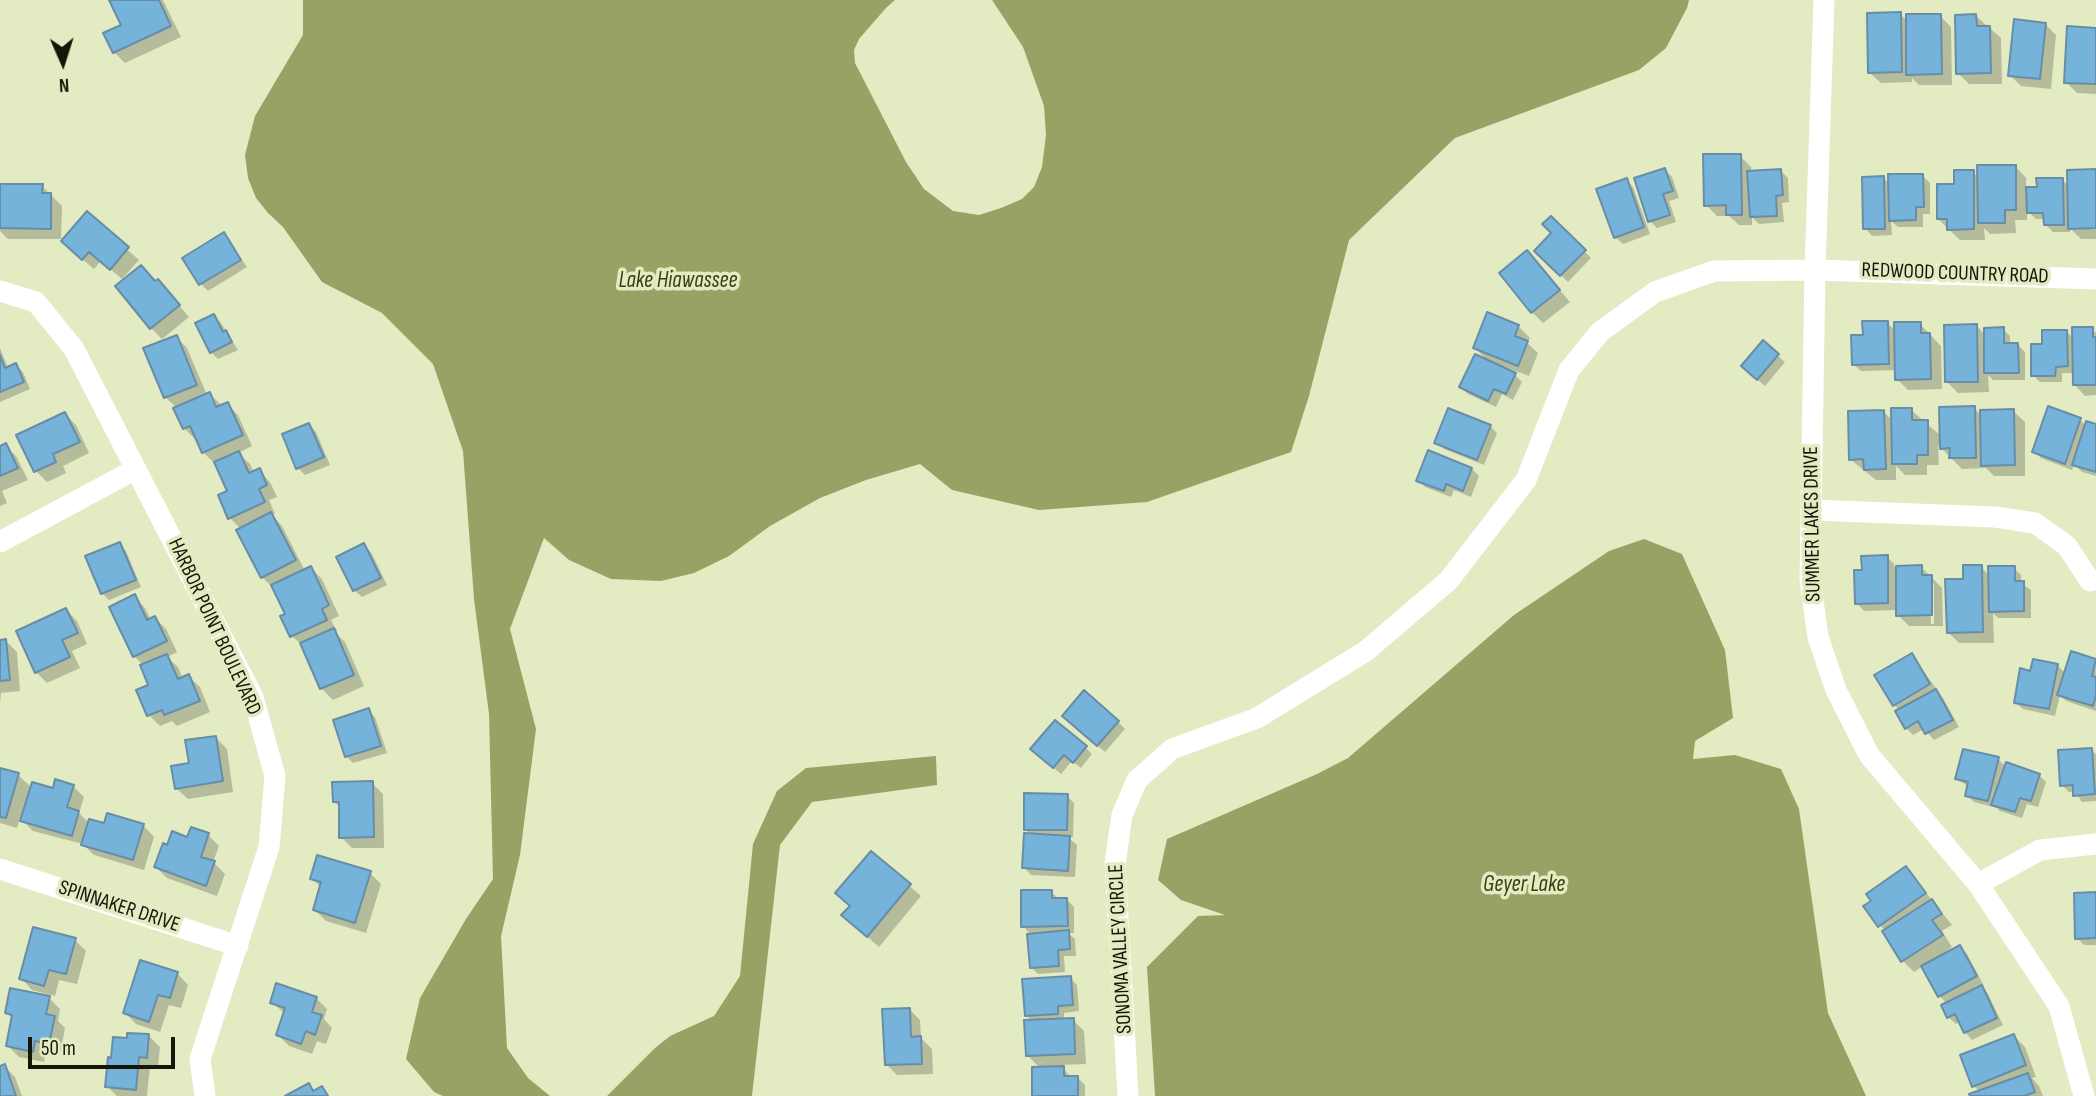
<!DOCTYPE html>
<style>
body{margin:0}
#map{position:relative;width:2096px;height:1096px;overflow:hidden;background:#e2ebc2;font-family:"Sofia Sans Condensed",sans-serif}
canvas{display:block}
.north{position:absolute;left:28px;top:28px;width:70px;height:70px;-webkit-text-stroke:5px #e2ebc2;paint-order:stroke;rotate:177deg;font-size:19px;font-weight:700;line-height:28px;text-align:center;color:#141708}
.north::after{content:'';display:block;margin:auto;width:24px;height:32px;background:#141708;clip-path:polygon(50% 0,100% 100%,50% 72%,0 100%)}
.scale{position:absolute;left:28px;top:1037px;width:147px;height:32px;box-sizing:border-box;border:4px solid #141708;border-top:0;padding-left:9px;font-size:21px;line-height:24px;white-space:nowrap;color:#141708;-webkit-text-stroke:5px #e2ebc2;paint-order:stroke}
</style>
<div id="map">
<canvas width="2096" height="1096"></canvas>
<div class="north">N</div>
<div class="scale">50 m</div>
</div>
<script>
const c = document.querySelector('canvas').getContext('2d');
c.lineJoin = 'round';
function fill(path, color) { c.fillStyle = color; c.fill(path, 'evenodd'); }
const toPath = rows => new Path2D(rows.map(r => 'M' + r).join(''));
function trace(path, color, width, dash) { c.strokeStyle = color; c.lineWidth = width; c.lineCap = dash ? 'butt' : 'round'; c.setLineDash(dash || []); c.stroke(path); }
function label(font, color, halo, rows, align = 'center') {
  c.font = font + ' "Sofia Sans Condensed",sans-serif'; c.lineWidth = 7; c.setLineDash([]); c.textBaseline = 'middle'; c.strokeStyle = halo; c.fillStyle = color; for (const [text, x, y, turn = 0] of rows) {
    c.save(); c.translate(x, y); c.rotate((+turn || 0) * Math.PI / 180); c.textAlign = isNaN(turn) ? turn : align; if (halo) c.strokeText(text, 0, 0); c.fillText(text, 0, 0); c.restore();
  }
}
const water = toPath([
 [303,0,895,0,886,8,859,39,854,50,855,63,906,162,924,189,953,211,979,215,1001,208,1022,199,1034,187,1042,167,1046,135,1044,106,1023,47,992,0,1689,0,1687,8,1666,48,1639,70,1455,138,1349,240,1309,396,1291,452,1147,502,1039,510,952,490,920,464,866,480,820,498,770,526,729,556,694,573,661,581,611,579,569,560,544,538,510,629,536,729,520,855,501,936,507,1048,528,1078,550,1096,443,1096,434,1092,406,1059,420,998,466,919,493,879,489,714,474,599,463,451,433,364,382,313,322,282,283,227,268,213,256,198,248,178,245,155,255,116,303,35],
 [1644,539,1682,554,1725,650,1733,718,1695,741,1693,759,1735,755,1781,769,1799,809,1828,1013,1866,1096,1155,1096,1147,967,1198,916,1225,915,1181,900,1158,880,1167,839,1317,774,1348,758,1514,615,1609,551],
 [936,756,937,785,812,802,780,845,752,1096,607,1096,655,1048,670,1036,714,1016,740,976,753,844,777,791,806,768]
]);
const shadow = toPath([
 [111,0,163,0,181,37,125,63,114,52,123,26],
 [1900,14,1908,22,1940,16,1951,27,1952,85,1919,85,1912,78,1912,82,1881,83,1869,72],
 [1976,16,2001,38,2002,84,1969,84,1958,73],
 [2045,24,2056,35,2051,89,2021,86,2010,75],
 [2096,30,2096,94,2077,93,2066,82],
 [1740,156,1751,167,1752,172,1781,171,1788,178,1789,202,1782,203,1784,222,1759,224,1752,217,1752,225,1739,225,1729,216,1717,216,1706,205],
 [2015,166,2026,178,2026,189,2039,188,2062,180,2069,186,2096,171,2096,239,2081,239,2070,228,2070,232,2053,232,2046,225,2045,219,2036,219,2027,210,2027,220,2015,220,2016,233,1990,234,1984,228,1985,240,1960,240,1938,219,1956,186,1973,172,1978,177],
 [1665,170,1672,177,1679,198,1669,201,1676,222,1657,228,1650,221],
 [1923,176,1930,183,1930,214,1923,214,1923,227,1898,227,1891,221,1892,235,1872,236,1865,228,1883,178,1890,184],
 [1626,180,1633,187,1650,234,1623,244,1615,237],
 [0,185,42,186,62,206,61,239,8,239,0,231],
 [87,214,139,260,122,279,101,261,94,269,74,252],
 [1551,218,1591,258,1568,282,1536,251,1554,233],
 [224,234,247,267,208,291,201,284],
 [1527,252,1570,302,1543,323,1532,312],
 [158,281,189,317,162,339,151,328,156,283],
 [214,316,221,323,238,350,218,359,211,352],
 [1887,323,1896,331,1920,324,1941,346,1942,389,1908,390,1897,379,1897,370,1861,371,1853,364,1865,337],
 [1518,326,1530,338,1527,343,1538,353,1529,376,1500,365,1499,367,1515,375,1522,382,1513,400,1502,394,1496,407,1468,394,1461,387,1489,362,1475,348],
 [1977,326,1985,335,2003,329,2010,336,2010,344,2017,344,2025,352,2025,380,1993,380,1988,375,1989,392,1958,393,1947,382],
 [2092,329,2096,333,2096,395,2085,396,2074,384,2074,373,2062,373,2062,382,2040,382,2033,375,2044,346,2067,332,2074,339],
 [176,337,187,348,207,395,210,394,222,406,227,404,238,415,252,446,238,453,250,464,254,473,259,471,270,482,277,497,269,500,275,514,272,515,282,526,305,571,311,568,322,579,339,616,331,620,337,631,335,632,345,642,364,686,333,700,321,688,304,647,292,636,287,615,273,588,262,577,241,529,230,518,229,492,214,463,203,452,197,438,195,439,184,428,177,408,165,397],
 [1763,343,1785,362,1765,386,1750,373],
 [0,348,8,368,16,365,23,372,30,389,0,402],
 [1974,408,1982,416,2013,411,2025,422,2025,476,1994,476,1986,468,1962,469,1938,445,1939,465,1927,465,1927,475,1905,475,1896,466,1896,480,1876,480,1850,459,1883,411,1893,421,1911,410,1941,436],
 [2049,408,2080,420,2086,426,2096,426,2096,476,2082,472,2074,464,2072,470,2041,458,2034,451],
 [65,414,76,425,89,453,63,466,66,473,47,482,36,471],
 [309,425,316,432,330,465,305,475,298,468],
 [1490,426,1497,433,1484,465,1444,449,1437,442],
 [5,445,16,456,28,480,2,491,7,503,0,506,0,447],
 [1429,452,1472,469,1479,476,1471,497,1454,490,1451,497,1425,487,1418,480],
 [119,544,126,551,141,587,109,600,102,593],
 [364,545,371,552,387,585,362,597,354,590,338,557],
 [1887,557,1894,564,1894,567,1921,567,1942,588,1943,626,1909,626,1898,615,1898,610,1864,611,1857,603,1863,571],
 [1930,581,1934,584,1934,624,1931,624],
 [1981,567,1990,576,2014,568,2021,575,2021,583,2031,590,2031,618,1998,618,1993,613,1994,643,1959,643,1948,632,1965,580],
 [134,597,145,608,151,620,155,618,166,629,177,652,167,657,178,667,183,679,188,676,200,687,210,712,177,726,172,721,160,726,149,715,139,691,150,686,144,666,134,656],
 [66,610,77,621,87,644,72,651,80,668,47,683,36,672],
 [6,641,17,652,20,691,1,693,0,703,0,642],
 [2072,653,2096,661,2096,711,2066,701,2060,695,2055,716,2023,709,2015,702,2032,673,2057,665,2066,674],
 [1912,655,1943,698,1959,727,1934,740,1924,729,1913,735,1906,728,1900,711,1894,705],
 [368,710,375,717,387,753,353,763,346,756],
 [1118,722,1125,729,1105,752,1071,723],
 [216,738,227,749,233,792,188,799,176,788,191,765],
 [1085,747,1092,754,1081,768,1072,761,1061,774,1039,756],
 [2091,750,2096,754,2096,801,2082,802,2075,792,2069,792,2062,785],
 [1998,759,2006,767,2039,775,2046,782,2038,807,2027,804,2022,818,2000,811,1997,808,1974,802,1967,795,1969,787,1957,779],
 [0,770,18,775,32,788,54,790,73,786,84,797,79,813,89,823,143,825,154,837,144,870,94,855,83,844,33,831,20,818,17,828,0,823],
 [372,783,383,794,384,848,352,848,341,837,341,808,334,802],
 [1067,796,1074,803,1073,837,1068,837,1077,845,1075,877,1031,875,1024,867,1032,836,1025,829],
 [208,835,219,846,213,862,225,874,217,896,167,878,156,867,168,847],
 [871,853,921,896,879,947,855,926,852,907],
 [1906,868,1952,925,1942,931,1952,947,1939,956,1940,958,1960,947,1967,954,1983,984,1980,986,1988,994,2003,1025,1972,1040,1965,1032,1960,1022,1956,1024,1948,1017,1943,1006,1947,1004,1940,996,1923,966,1914,972,1903,961,1885,931,1866,907],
 [370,873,381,884,366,933,326,921,315,910,321,888,312,878],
 [1051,892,1059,899,1067,900,1074,907,1074,933,1068,933,1075,939,1076,956,1064,956,1065,972,1038,974,1031,967,1031,935,1023,926],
 [2096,894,2096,945,2084,945,2077,938],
 [75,940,86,951,77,984,59,980,55,996,32,990,21,978],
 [177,973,188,985,181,1008,169,1005,160,1032,136,1024,125,1013],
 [1070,978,1077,985,1079,1011,1064,1013,1064,1020,1073,1020,1084,1031,1086,1064,1061,1065,1071,1078,1077,1077,1085,1085,1085,1096,1034,1096,1041,1069,1027,1055,1033,1022,1027,1016],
 [49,998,60,1009,58,1021,65,1028,60,1054,46,1052,44,1062,19,1057,8,1046,13,1019,7,1013],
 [316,998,327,1009,324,1019,332,1028,326,1044,317,1041,312,1054,289,1046,278,1035,285,1014,272,1002],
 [909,1009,920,1020,921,1038,932,1049,933,1074,897,1075,886,1064],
 [149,1036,160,1047,158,1068,150,1067,147,1096,117,1096,107,1086,112,1059,129,1040],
 [2014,1036,2025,1047,2036,1077,2032,1078,2039,1086,2043,1096,1972,1096,1980,1092,1974,1086],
 [4,1066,15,1077,22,1096,0,1096,0,1068]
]);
const building = toPath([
 [109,0,159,0,171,26,113,53,103,33,121,25,109,0],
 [1901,12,1902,72,1868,73,1867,13,1901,12],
 [1906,14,1941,14,1942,74,1906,75,1906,14],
 [1976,14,1977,26,1990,26,1991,73,1956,74,1955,15,1976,14],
 [2014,19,2046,23,2040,79,2008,76,2014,19],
 [2067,26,2096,28,2096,84,2064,83,2067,26],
 [1703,154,1741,154,1742,215,1726,215,1726,205,1704,206,1703,154],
 [1977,165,2016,165,2016,210,2005,210,2005,223,1978,223,1977,165],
 [1665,168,1673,191,1663,194,1670,215,1648,222,1634,178,1665,168],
 [1781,169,1783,195,1776,196,1777,216,1750,217,1747,171,1781,169],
 [2096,169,2096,228,2068,229,2067,170,2096,169],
 [1954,170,1974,170,1974,229,1947,230,1947,219,1937,219,1937,184,1954,184,1954,170],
 [1888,174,1923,174,1924,207,1916,207,1916,220,1889,221,1888,174],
 [1884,176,1885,229,1863,229,1862,177,1884,176],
 [1627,178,1644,227,1614,238,1596,189,1627,178],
 [2036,178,2063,178,2064,225,2044,225,2043,213,2027,213,2026,187,2037,187,2036,178],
 [0,184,43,184,42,193,51,193,51,229,0,228,0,184],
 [87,211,129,247,110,270,89,252,82,260,61,241,87,211],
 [1551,216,1586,250,1560,276,1534,251,1551,233,1542,224,1551,216],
 [224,232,241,260,199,285,182,258,224,232],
 [1527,250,1560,290,1531,313,1499,273,1527,250],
 [141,265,155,281,158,279,180,305,150,329,115,286,141,265],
 [1487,312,1519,325,1515,336,1528,341,1518,366,1473,348,1487,312],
 [214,314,223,332,226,330,232,342,210,353,195,323,214,314],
 [1862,321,1888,321,1889,364,1852,365,1851,335,1863,335,1862,321],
 [1894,322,1921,322,1921,333,1930,333,1931,379,1895,380,1894,322],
 [1977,324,1978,382,1945,382,1944,325,1977,324],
 [2004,327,2004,343,2018,343,2019,373,1984,373,1984,328,2004,327],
 [2072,327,2093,327,2093,337,2096,337,2096,385,2073,385,2072,327],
 [2042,330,2067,330,2068,366,2056,367,2055,376,2031,376,2031,344,2042,344,2042,330],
 [177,335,197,385,164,398,143,348,177,335],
 [1763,340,1779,354,1757,380,1741,366,1763,340],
 [1475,354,1516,373,1506,394,1494,389,1488,401,1459,387,1475,354],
 [0,355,5,368,16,363,24,382,0,392,0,355],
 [210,392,216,407,228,402,243,435,202,453,190,426,183,429,173,408,210,392],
 [1975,406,1976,458,1949,458,1950,448,1940,449,1939,407,1975,406],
 [2048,406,2081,418,2065,464,2032,452,2048,406],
 [1448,408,1491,425,1477,460,1434,443,1448,408],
 [1891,408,1912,408,1912,420,1928,420,1928,455,1917,455,1917,464,1892,464,1891,408],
 [2014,409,2015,465,1981,466,1980,410,2014,409],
 [1884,410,1886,469,1864,470,1863,459,1849,460,1848,411,1884,410],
 [65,412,80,442,53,454,56,462,34,472,16,435,65,412],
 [2086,421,2096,424,2096,472,2072,465,2086,421],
 [309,423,324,457,296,469,282,434,309,423],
 [6,443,18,468,0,476,0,446,6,443],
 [1428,450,1472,468,1463,491,1446,484,1444,491,1416,481,1428,450],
 [239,451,249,473,260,468,267,485,259,489,265,502,228,519,218,495,227,491,214,462,239,451],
 [271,512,296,560,261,578,236,530,271,512],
 [120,542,136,580,101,594,85,556,120,542],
 [364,543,381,578,353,591,336,557,364,543],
 [1888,555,1888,603,1855,604,1854,570,1862,570,1861,556,1888,555],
 [1922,565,1922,575,1932,575,1932,615,1896,616,1896,566,1922,565],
 [1963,565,1982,565,1983,632,1947,633,1945,579,1963,579,1963,565],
 [311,566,329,605,322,609,327,620,290,637,280,616,285,614,271,585,311,566],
 [1988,566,2015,566,2015,581,2024,581,2024,611,1989,612,1988,566],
 [135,594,147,620,155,616,167,641,133,657,109,607,135,594],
 [66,608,78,633,62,640,70,657,35,673,16,631,66,608],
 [334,628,354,675,320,689,300,643,334,628],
 [6,639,10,680,0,681,0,640,6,639],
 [2071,651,2096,659,2092,676,2096,677,2096,696,2093,706,2057,695,2071,651],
 [1912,653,1930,684,1893,706,1874,675,1912,653],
 [167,654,178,679,189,674,200,701,164,715,162,710,147,716,136,690,148,685,140,665,167,654],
 [2033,659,2058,664,2049,709,2014,703,2020,668,2030,671,2033,659],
 [1936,689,1953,720,1925,734,1918,721,1905,729,1895,711,1936,689],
 [1084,690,1119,721,1097,746,1062,716,1084,690],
 [369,708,381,746,345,757,333,720,369,708],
 [1055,720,1087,746,1073,763,1064,755,1053,768,1030,749,1055,720],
 [216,736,223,781,175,789,171,766,189,763,185,740,216,736],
 [2092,748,2095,794,2073,796,2073,785,2060,786,2058,750,2092,748],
 [1963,749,1999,757,1988,801,1965,796,1968,782,1955,779,1963,749],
 [2006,762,2040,774,2031,801,2020,798,2015,812,1991,805,2006,762],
 [0,768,19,773,6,818,0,817,0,768],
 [55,779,74,785,67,807,79,811,72,836,20,821,32,782,53,788,55,779],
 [373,781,374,837,339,838,339,802,333,802,332,782,373,781],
 [1024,793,1068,794,1067,830,1024,830,1024,793],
 [107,813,144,824,133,860,81,845,89,819,104,823,107,813],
 [191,827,209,833,201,857,215,861,206,886,154,867,163,843,167,845,172,831,187,837,191,827],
 [1024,833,1070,836,1068,871,1022,868,1024,833],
 [871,851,911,884,867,937,841,915,850,906,835,893,871,851],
 [317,855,371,871,355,923,313,910,321,882,310,879,317,855],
 [1906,866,1926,893,1878,927,1863,906,1871,901,1866,894,1906,866],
 [1021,890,1052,890,1052,898,1067,898,1068,926,1021,927,1021,890],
 [2096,892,2096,938,2075,939,2074,893,2096,892],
 [1932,899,1942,914,1932,920,1943,935,1901,962,1882,931,1932,899],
 [33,927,76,938,66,974,49,970,44,986,19,979,33,927],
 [1069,930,1070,949,1058,950,1059,966,1030,968,1027,934,1069,930],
 [1960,945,1977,976,1938,997,1921,966,1960,945],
 [140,960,178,972,170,998,158,995,149,1022,123,1013,140,960],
 [1071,976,1073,1005,1058,1006,1058,1014,1025,1016,1022,979,1071,976],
 [276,983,317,997,312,1012,322,1015,315,1035,306,1031,301,1044,276,1035,285,1008,270,1003,276,983],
 [1982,985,1997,1018,1964,1033,1955,1014,1947,1018,1941,1005,1982,985],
 [10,988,50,996,46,1014,55,1016,49,1044,35,1041,33,1052,6,1046,12,1015,5,1013,10,988],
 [910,1008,911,1037,921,1036,922,1064,885,1065,882,1009,910,1008],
 [1074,1018,1075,1054,1026,1056,1024,1020,1074,1018],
 [127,1033,149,1034,147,1058,139,1057,136,1090,105,1087,108,1057,111,1058,113,1037,127,1038,127,1033],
 [2014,1034,2026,1065,1972,1087,1960,1055,2014,1034],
 [5,1064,16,1096,0,1096,0,1066,5,1064],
 [1064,1066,1064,1076,1078,1076,1078,1096,1032,1096,1032,1067,1064,1066],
 [2028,1073,2035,1092,2025,1096,1970,1096,1969,1094,2028,1073],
 [309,1083,313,1091,322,1086,328,1096,285,1096,309,1083]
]);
const street = toPath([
 [1824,0,1815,270,1810,579,1818,637,1836,690,1869,755,1978,884,2059,1006,2084,1096],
 [0,291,36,302,74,349,253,697,275,776,269,847,200,1059,205,1096],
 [1811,510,1995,517,2035,523,2067,546,2090,581],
 [0,542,136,469],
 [0,869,238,946],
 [1978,884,2040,850,2096,844],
 [1128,1096,1115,864,1122,815,1137,780,1172,749,1257,718,1366,651,1449,580,1526,480,1569,370,1600,332,1655,292,1714,271,1815,270,2096,279]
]);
const streetNames = [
 ["REDWOOD COUNTRY ROAD",1955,274,2],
 ["SUMMER LAKES DRIVE",1813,524,-91],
 ["HARBOR POINT BOULEVARD",214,627,65],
 ["SPINNAKER DRIVE",119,907,18],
 ["SONOMA VALLEY CIRCLE",1121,949,-93]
];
const waterNames = [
 ["Lake Hiawassee",678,281],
 ["Geyer Lake",1524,885]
];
fill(water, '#97a365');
fill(shadow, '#0003');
fill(building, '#76b3db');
trace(building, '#688da6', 2);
trace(street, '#fff', 21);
label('21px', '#141708', '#e2ebc2', streetNames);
label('italic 23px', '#384010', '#e2ebc2', waterNames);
</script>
